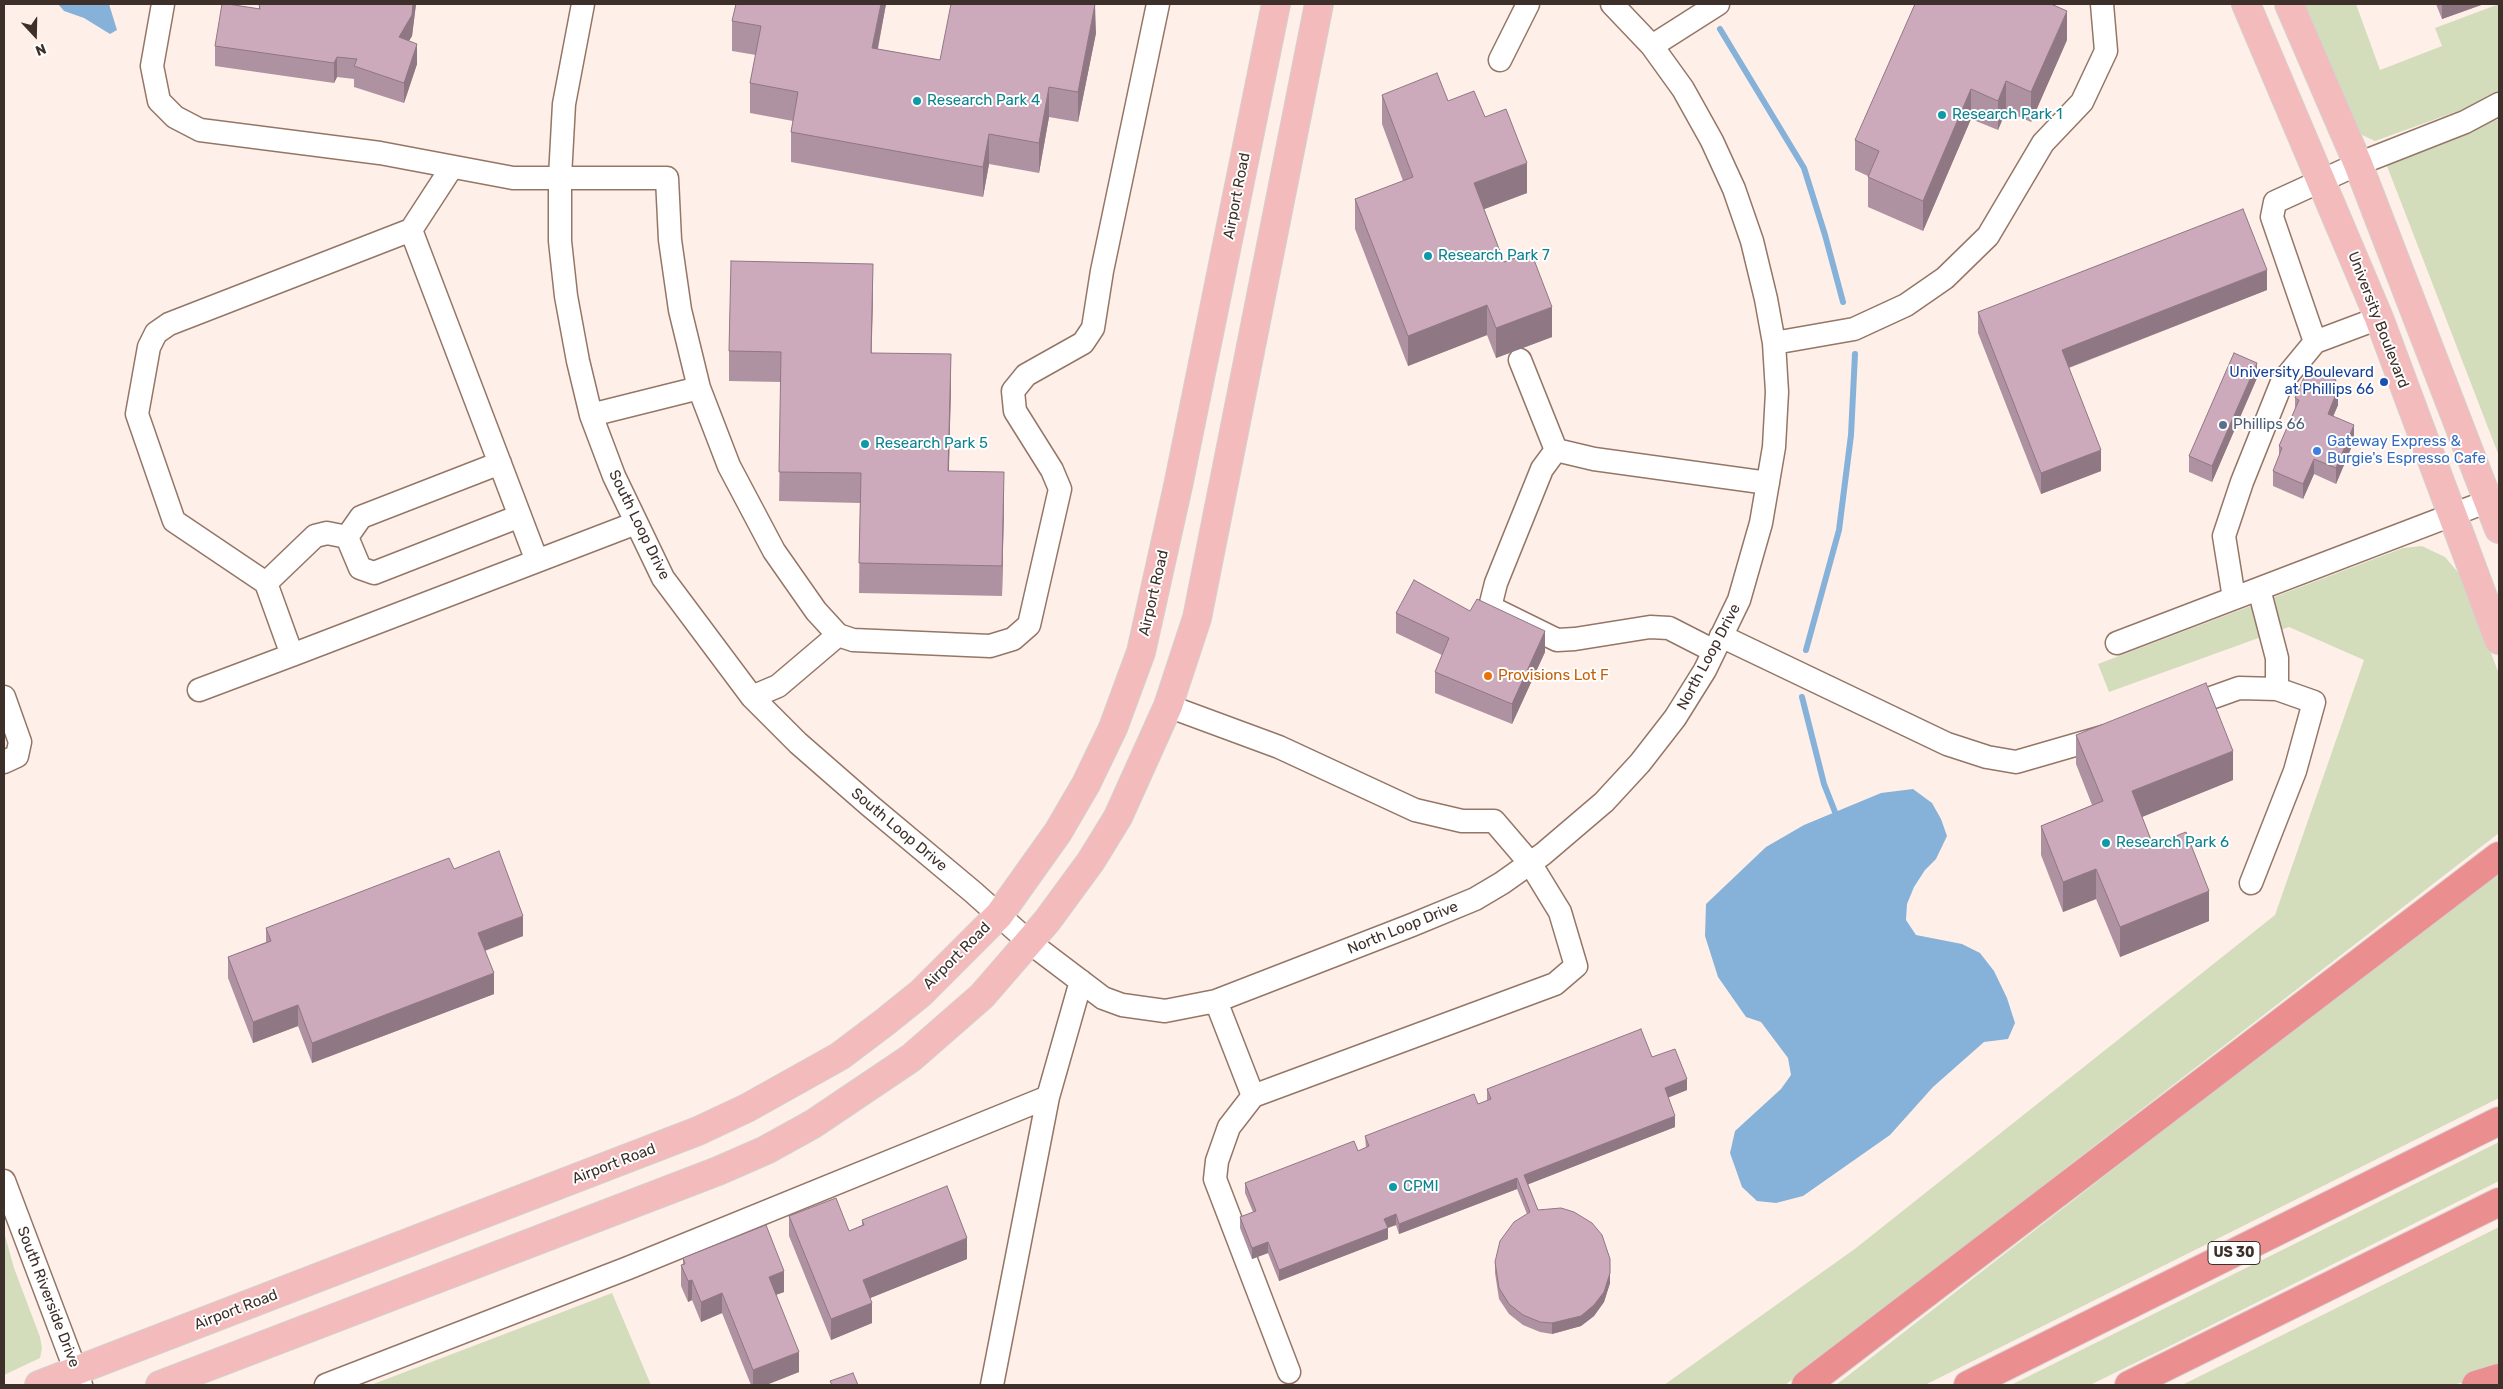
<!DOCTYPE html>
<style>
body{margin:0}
#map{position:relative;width:2503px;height:1389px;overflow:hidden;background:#fef0e9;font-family:Rubik,sans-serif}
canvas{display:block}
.frame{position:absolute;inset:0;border:5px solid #3d2f29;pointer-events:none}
.north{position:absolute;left:10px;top:10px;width:50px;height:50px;-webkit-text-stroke:4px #fff;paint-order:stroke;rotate:159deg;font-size:14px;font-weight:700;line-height:20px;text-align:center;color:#3d2f29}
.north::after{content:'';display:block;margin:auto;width:18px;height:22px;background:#3d2f29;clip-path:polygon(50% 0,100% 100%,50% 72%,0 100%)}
</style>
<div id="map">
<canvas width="2503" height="1389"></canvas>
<div class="frame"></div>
<div class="north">N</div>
</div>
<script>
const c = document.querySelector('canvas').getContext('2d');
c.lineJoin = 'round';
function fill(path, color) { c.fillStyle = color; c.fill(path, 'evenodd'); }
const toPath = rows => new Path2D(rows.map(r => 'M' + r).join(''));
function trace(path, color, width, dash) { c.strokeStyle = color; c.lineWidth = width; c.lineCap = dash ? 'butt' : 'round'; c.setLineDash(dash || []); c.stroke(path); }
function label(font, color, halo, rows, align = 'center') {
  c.font = font + ' Rubik,sans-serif'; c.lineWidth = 4; c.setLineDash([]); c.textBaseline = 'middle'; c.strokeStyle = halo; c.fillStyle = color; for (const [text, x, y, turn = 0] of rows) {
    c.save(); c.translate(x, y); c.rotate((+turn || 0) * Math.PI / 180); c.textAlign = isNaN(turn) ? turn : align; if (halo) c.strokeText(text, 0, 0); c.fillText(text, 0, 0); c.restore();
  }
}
const green = toPath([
 [2301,4,2356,4,2380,70,2442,46,2435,28,2499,4,2499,94,2483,102,2375,141,2362,135,2353,126],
 [2499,119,2499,456,2387,166,2400,158],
 [2422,546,2445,557,2462,577,2499,674,2499,833,1785,1385,1664,1385,1856,1248,2275,915,2364,660,2289,627,2109,692,2098,664,2403,548],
 [2499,869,2499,1098,1925,1385,1836,1385],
 [2499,1142,2499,1181,2174,1344,2090,1385,2011,1385],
 [2499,1227,2499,1372,2453,1385,2182,1385],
 [4,1232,14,1268,40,1337,42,1348,40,1358,4,1375],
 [612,1293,651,1385,371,1385]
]);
const water = toPath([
 [58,4,109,4,117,30,110,34,84,18,64,11],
 [1913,789,1932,803,1941,819,1947,836,1936,859,1925,870,1914,887,1907,904,1906,920,1916,935,1962,944,1980,953,1994,971,2007,998,2015,1023,2008,1039,1984,1042,1933,1087,1890,1135,1803,1196,1776,1203,1757,1201,1742,1187,1730,1153,1735,1131,1781,1089,1791,1075,1788,1058,1761,1022,1746,1017,1718,977,1705,936,1706,904,1766,847,1804,825,1881,793]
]);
const stream = toPath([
 [1720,29,1804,168,1825,235,1843,302],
 [1806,650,1839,530,1851,435,1855,354],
 [1802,697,1824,784,1835,812]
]);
const minor = toPath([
 [163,4,152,66,159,101,175,117,200,130,380,153,513,178,667,178,670,240,680,310,699,388,729,466,774,551,816,611,838,635,853,640,990,646,1013,639,1029,625,1060,489,1052,470,1015,411,1013,391,1026,375,1083,343,1093,328,1102,271,1158,4],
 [583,4,564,104,560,177,560,241,566,296,578,361,591,415,614,476,663,578,752,697,798,743,869,805,973,892,1029,942,1103,998,1122,1005,1165,1011,1216,1001,1412,925,1475,899,1502,883,1543,854,1604,802,1640,763,1675,718,1705,670,1739,600,1761,523,1774,447,1777,392,1774,343,1766,299,1752,241,1734,189,1712,141,1683,89,1652,46,1612,4],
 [1652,46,1718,4],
 [1500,60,1528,4],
 [452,167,411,230,169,324,156,333,149,347,137,414,174,521,266,583,292,655,636,523],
 [411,230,537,561],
 [2315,342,2272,217,2275,202,2358,164,2465,122,2499,104],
 [1774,343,1854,329,1906,305,1945,278,1988,236,2043,143,2082,102,2106,51,2102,4],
 [1520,360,1556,450,1594,459,1768,483],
 [591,415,699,388],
 [1556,450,1542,469,1496,583,1490,607,1557,640,1575,639,1650,627,1669,628,1714,651],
 [347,537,361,517,500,463],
 [266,583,315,536,327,533,347,537,360,568,374,573,520,516],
 [2259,589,2277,658,2277,689],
 [2234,598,2224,536,2242,482,2282,382,2315,342,2379,318],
 [1721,636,1947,744,1987,757,2016,762,2106,736],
 [2117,643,2499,497],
 [199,690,292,655],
 [4,697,20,742,17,756,4,762],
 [752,697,778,686,838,635],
 [1168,706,1279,747,1415,810,1462,821,1494,821,1530,863,1560,912,1576,966,1555,984,1253,1096,1216,1001],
 [2183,708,2239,688,2277,689,2314,702,2295,771,2251,883],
 [1253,1096,1229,1127,1217,1161,1215,1179,1289,1372],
 [4,1181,81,1385],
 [326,1385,628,1268,1048,1097,1081,981],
 [992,1385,1048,1097]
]);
const major = toPath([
 [2246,4,2379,318,2499,640],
 [2289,4,2358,164,2499,529],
 [39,1385,698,1131,747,1108,840,1056,885,1022,921,993,999,915,1058,832,1086,784,1113,728,1141,652,1178,486,1276,4],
 [160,1385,718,1171,766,1150,813,1124,911,1058,982,996,1047,921,1091,861,1118,817,1168,706,1197,618,1319,4]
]);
const highway = toPath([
 [1806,1385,2499,856],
 [1968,1385,2499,1121],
 [2129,1385,2499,1202],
 [2476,1385,2499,1378]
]);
const wall = toPath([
 [259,4,416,4,412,36,409,41,417,64,404,103,354,87,354,79,337,77,334,83,215,66,215,46,259,9],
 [886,4,878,49,940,60,1096,33,1078,122,1049,117,1039,173,989,164,983,197,791,162,791,132,793,121,750,113,750,83,756,55,732,51,732,21],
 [2436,4,2484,4,2442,19],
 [2067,40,2031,122,2006,111,1998,130,1971,119,1923,231,1868,207,1868,176,1855,170,1855,140],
 [1382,95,1448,101,1485,117,1527,193,1484,209,1504,262,1552,337,1496,358,1487,335,1408,366,1355,229,1355,199,1403,181,1382,124],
 [2267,290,2069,368,2101,471,2041,494,1978,333,1978,312],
 [873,293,871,353,951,384,949,471,1004,502,1002,596,859,593,860,503,779,501,781,382,729,381,729,351],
 [2257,378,2212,482,2189,472,2189,456],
 [2295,398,2338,405,2333,416,2354,441,2336,484,2314,474,2303,499,2273,486,2273,471,2279,456,2279,446,2295,410],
 [1470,611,1545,652,1512,724,1435,693,1435,672,1442,655,1396,633,1396,613],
 [2076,735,2233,780,2142,817,2153,845,2209,921,2120,957,2096,899,2063,912,2041,855,2041,826,2092,805,2076,764],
 [454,869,523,936,485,951,494,994,312,1063,298,1026,253,1043,228,978,228,957,266,942,266,928],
 [1652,1057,1687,1090,1668,1097,1675,1127,1528,1184,1538,1210,1610,1259,1610,1283,1604,1302,1594,1316,1581,1326,1552,1334,1540,1332,1523,1325,1509,1314,1499,1299,1495,1273,1495,1262,1527,1214,1517,1189,1399,1234,1396,1225,1388,1228,1388,1239,1279,1281,1268,1253,1252,1259,1240,1228,1240,1217,1253,1212,1245,1193,1245,1183,1358,1151,1366,1148,1365,1136,1478,1104,1487,1101,1487,1089],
 [789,1216,849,1231,862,1225,862,1220,967,1259,870,1298,872,1323,831,1340,789,1236],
 [683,1258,784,1292,776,1295,799,1372,766,1385,751,1385,722,1313,701,1322,692,1300,688,1302,681,1286,681,1265,683,1265]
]);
const shadedWall = toPath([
 [413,4,416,4,412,36,399,57,399,37],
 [881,4,886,4,872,77,872,48],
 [1095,4,1096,33,1078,122,1078,92],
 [2442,4,2484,4,2442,19],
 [2067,11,2067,40,2031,122,2031,92],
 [417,44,417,64,404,103,404,83],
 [337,57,337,77,334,83,334,63],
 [2006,81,2006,111,1998,130,1998,101],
 [1049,87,1049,117,1039,173,1039,143],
 [1971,89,1971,119,1923,231,1923,201],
 [989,134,989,164,983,197,983,167],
 [1527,163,1527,193,1474,213,1474,183],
 [873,264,873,293,871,383,871,353],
 [2267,270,2267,290,2062,370,2062,350],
 [1487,305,1487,335,1408,366,1408,336],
 [1552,307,1552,337,1496,358,1496,328],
 [951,354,951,384,948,501,948,471],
 [2257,363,2257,378,2212,482,2212,466],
 [2336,380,2336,395,2338,389,2338,405,2328,429,2328,414,2333,387],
 [2354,425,2354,441,2336,484,2336,468],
 [2101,450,2101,471,2041,494,2041,473],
 [2314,459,2314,474,2303,499,2303,484],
 [1004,472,1004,502,1002,596,1002,566],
 [1545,631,1545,652,1512,724,1512,704],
 [2233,751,2233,780,2132,821,2132,791],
 [2096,869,2096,899,2063,912,2063,882],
 [2209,891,2209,921,2120,957,2120,927],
 [523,916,523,936,478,953,478,933],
 [494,973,494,994,312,1063,312,1043],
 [298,1005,298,1026,253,1043,253,1022],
 [1687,1079,1687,1090,1665,1099,1665,1088],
 [1675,1116,1675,1127,1524,1186,1524,1175],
 [1517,1178,1517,1189,1399,1234,1399,1224],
 [1396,1214,1396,1225,1384,1229,1384,1219],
 [1388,1228,1388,1239,1279,1281,1279,1270],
 [967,1238,967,1259,863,1301,863,1280],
 [1268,1242,1268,1253,1252,1259,1252,1248],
 [784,1271,784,1292,769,1297,769,1277],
 [1610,1273,1610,1283,1604,1302,1594,1316,1581,1326,1552,1334,1552,1323],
 [692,1280,692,1300,688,1302,688,1281],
 [722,1293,722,1313,701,1322,701,1302],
 [872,1303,872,1323,831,1340,831,1319],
 [799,1352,799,1372,766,1385,753,1385,753,1370]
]);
const building = toPath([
 [222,4,228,4,260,9,259,4,413,4,412,15,399,37,417,44,404,83,354,66,357,59,337,57,334,63,215,46,222,4],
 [736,4,881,4,872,48,940,60,951,4,1095,4,1078,92,1049,87,1039,143,989,134,983,167,791,132,798,92,750,83,761,26,732,21,736,4],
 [1915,4,2051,4,2067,11,2031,92,2006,81,1998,101,1971,89,1923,201,1868,177,1879,151,1855,140,1915,4],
 [1437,73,1448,101,1474,91,1485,117,1506,109,1527,163,1474,183,1504,262,1531,252,1552,307,1496,328,1487,305,1408,336,1355,199,1413,177,1382,95,1437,73],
 [2243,209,2267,270,2062,350,2101,450,2041,473,1978,312,2243,209],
 [731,261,873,264,871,353,951,354,948,471,1004,472,1002,566,859,563,861,473,779,472,781,352,729,351,731,261],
 [2234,353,2257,363,2212,466,2189,456,2234,353],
 [2308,368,2336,380,2333,387,2338,389,2328,414,2354,425,2336,468,2314,459,2303,484,2273,471,2282,448,2279,446,2299,400,2295,398,2308,368],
 [1414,580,1470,611,1477,599,1545,631,1512,704,1435,672,1449,638,1396,613,1414,580],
 [2206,683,2233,751,2132,791,2153,845,2186,832,2209,891,2120,927,2096,869,2063,882,2041,826,2103,801,2076,735,2206,683],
 [499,851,523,916,478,933,494,973,312,1043,298,1005,253,1022,228,957,271,941,266,928,449,858,454,869,499,851],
 [1641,1029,1652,1057,1675,1049,1687,1079,1665,1088,1675,1116,1524,1175,1538,1210,1561,1208,1574,1212,1592,1223,1602,1235,1610,1259,1610,1273,1604,1292,1594,1305,1581,1316,1552,1323,1540,1322,1523,1315,1509,1304,1499,1288,1495,1262,1500,1241,1514,1222,1530,1212,1517,1178,1399,1224,1396,1214,1384,1219,1388,1228,1279,1270,1268,1242,1252,1248,1240,1217,1256,1211,1245,1183,1354,1141,1358,1151,1369,1146,1365,1136,1474,1094,1478,1104,1491,1099,1487,1089,1641,1029],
 [947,1186,967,1238,863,1280,872,1303,831,1319,789,1216,836,1198,849,1231,864,1225,862,1220,947,1186],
 [766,1225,784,1271,769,1277,799,1352,753,1370,722,1293,701,1302,692,1280,688,1281,681,1265,685,1264,683,1258,766,1225],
 [853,1373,858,1385,832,1385,830,1381,853,1373]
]);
const markers = [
 [917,101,5,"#0f9aa8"],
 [1942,115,5,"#0f9aa8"],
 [1428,256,5,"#0f9aa8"],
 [2384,382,5,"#1a4fb4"],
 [2223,425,5,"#5c6f8a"],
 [865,444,5,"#0f9aa8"],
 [2317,451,5,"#3f7fe0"],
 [1488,676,5,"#e8710a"],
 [2106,843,5,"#0f9aa8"],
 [1393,1187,5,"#0f9aa8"]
];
const shields = [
 [2234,1253,52]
];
const shieldNames = [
 ["US 30",2234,1253]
];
const cultureNames = [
 ["Research Park 4",927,101],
 ["Research Park 1",1952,115],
 ["Research Park 7",1438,256],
 ["Research Park 5",875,444],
 ["Research Park 6",2116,843],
 ["CPMI",1403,1187]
];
const streetNames = [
 ["Airport Road",1237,196,-79],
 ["University Boulevard",2378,320,69],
 ["South Loop Drive",639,525,64],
 ["Airport Road",1154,593,-77],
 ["North Loop Drive",1709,657,-62],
 ["South Loop Drive",899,830,40],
 ["North Loop Drive",1403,928,-22],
 ["Airport Road",957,956,-45],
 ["Airport Road",614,1164,-21],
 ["South Riverside Drive",48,1297,69],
 ["Airport Road",236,1310,-21]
];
const transitNames = [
 ["University Boulevard",2374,373],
 ["at Phillips 66",2374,390]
];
const serviceNames = [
 ["Phillips 66",2233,425]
];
const shopNames = [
 ["Gateway Express &",2327,442],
 ["Burgie's Espresso Cafe",2327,459]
];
const foodNames = [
 ["Provisions Lot F",1498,676]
];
fill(green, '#d3ddbb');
fill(water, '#86b2da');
trace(stream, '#86b2da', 6);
trace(minor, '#957666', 25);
trace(major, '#d4d1d0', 30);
trace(highway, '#d4d1d0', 30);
trace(minor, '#fff', 22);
trace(major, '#f3bbbc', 28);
trace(highway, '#eb8e8f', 28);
fill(wall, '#af92a1');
fill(shadedWall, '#8f7783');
fill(building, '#cab');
trace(building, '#8f7783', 1);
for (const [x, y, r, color] of markers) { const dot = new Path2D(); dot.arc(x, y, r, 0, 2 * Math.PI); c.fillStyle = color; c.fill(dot); trace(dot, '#fff', 2); }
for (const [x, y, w] of shields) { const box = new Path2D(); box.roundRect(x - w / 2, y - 11.5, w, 23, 4); c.fillStyle = '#fff'; c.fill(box); trace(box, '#3d2f29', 1); }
label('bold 14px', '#3d2f29', null, shieldNames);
label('15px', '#0d838f', '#fff', cultureNames, 'left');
label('15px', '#3d2f29', '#fff', streetNames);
label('15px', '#164399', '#fff', transitNames, 'right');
label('15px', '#4e5e75', '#fff', serviceNames, 'left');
label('15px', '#366cbe', '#fff', shopNames, 'left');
label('15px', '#c56008', '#fff', foodNames, 'left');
</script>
